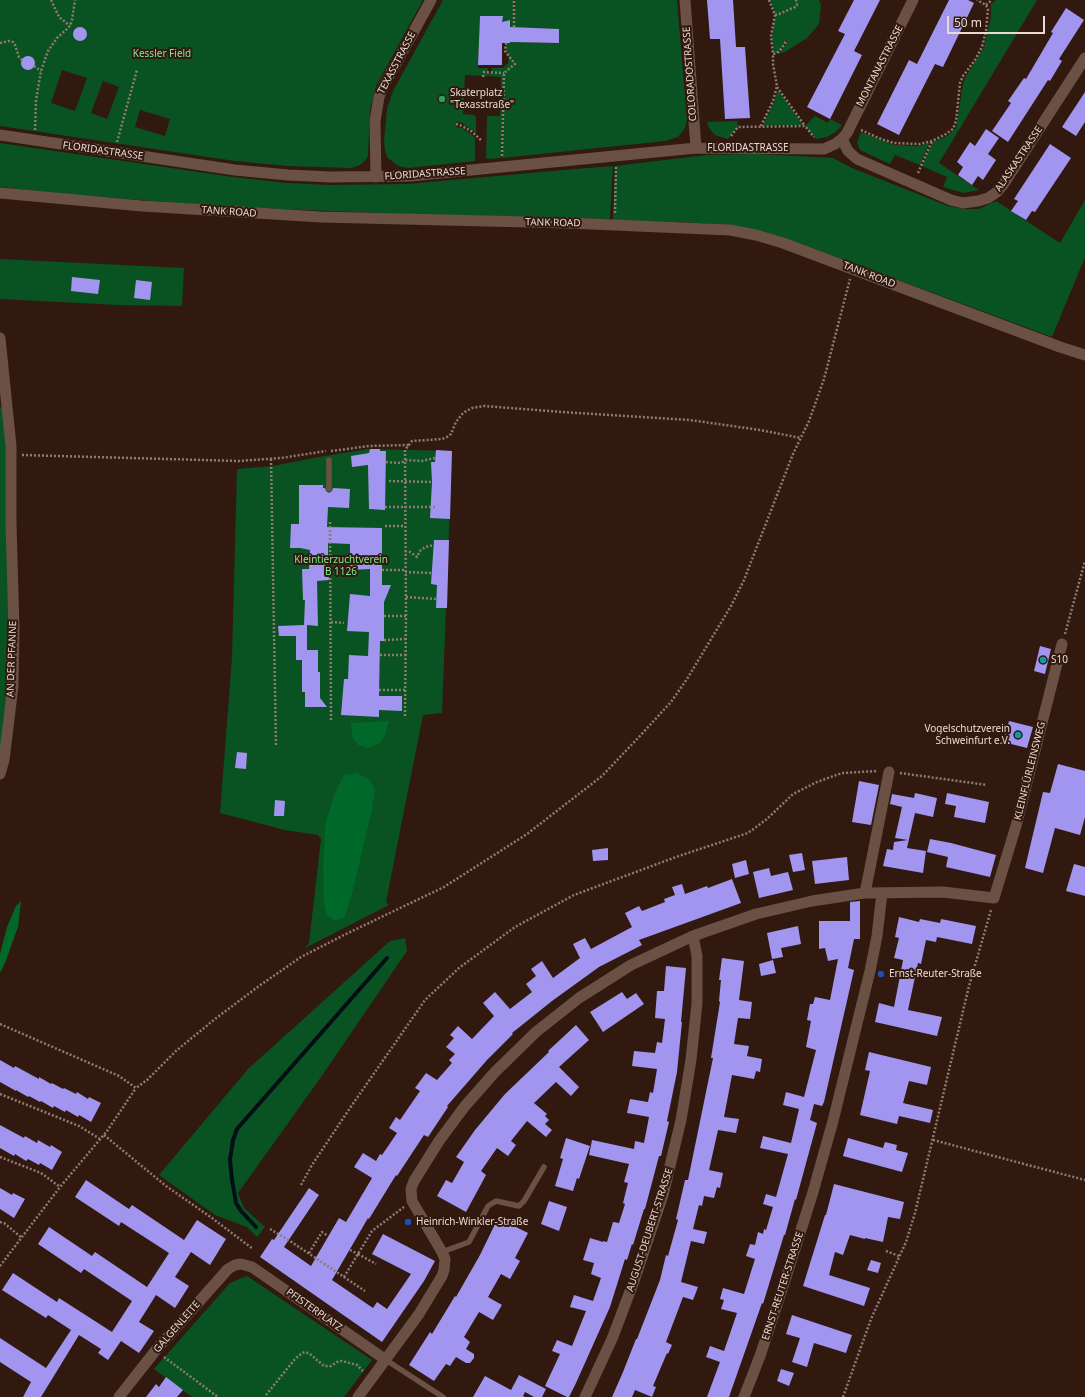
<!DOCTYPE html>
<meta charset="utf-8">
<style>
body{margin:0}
#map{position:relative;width:1085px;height:1397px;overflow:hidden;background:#31190f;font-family:"Noto Sans",sans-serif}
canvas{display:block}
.scale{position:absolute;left:947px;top:16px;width:98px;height:18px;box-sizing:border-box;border:2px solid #ead9d2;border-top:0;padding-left:5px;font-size:12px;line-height:14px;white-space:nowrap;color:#ead9d2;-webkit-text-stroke:3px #31190f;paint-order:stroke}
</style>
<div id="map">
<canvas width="1085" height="1397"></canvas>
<div class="scale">50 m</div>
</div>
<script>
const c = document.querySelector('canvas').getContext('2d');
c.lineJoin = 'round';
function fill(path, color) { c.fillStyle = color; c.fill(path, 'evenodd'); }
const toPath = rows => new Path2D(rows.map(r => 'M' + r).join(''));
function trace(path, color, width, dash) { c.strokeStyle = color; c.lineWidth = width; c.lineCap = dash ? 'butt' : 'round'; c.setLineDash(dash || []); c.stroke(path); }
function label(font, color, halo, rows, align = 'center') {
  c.font = font + ' "Noto Sans",sans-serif'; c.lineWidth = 4; c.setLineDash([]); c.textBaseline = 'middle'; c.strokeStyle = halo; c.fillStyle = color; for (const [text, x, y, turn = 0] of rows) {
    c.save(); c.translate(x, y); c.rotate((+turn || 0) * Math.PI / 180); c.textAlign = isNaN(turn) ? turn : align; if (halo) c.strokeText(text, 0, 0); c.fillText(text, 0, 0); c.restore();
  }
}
const green = toPath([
 [0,0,423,0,376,86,370,110,368,156,364,162,358,166,351,168,287,166,235,161,0,126],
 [62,70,87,78,75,111,51,103],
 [103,81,119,87,107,119,91,113],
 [140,110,170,119,165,136,135,127],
 [443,0,514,0,514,28,510,27,510,20,502,22,502,16,480,16,478,68,488,68,488,72,486,73,497,73,491,72,492,68,503,68,508,63,509,56,506,51,506,43,510,43,510,42,559,43,559,29,514,28,515,0,677,0,687,120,685,128,678,137,665,141,502,158,504,73,501,158,488,159,486,158,487,117,488,116,500,116,501,77,484,76,483,75,483,76,465,75,463,114,474,115,476,117,476,133,462,123,456,122,456,127,461,128,470,133,475,138,475,161,408,168,398,166,387,157,385,151,384,141,387,109,393,91],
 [770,0,819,0,821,5,819,24,807,38,785,52,777,54,783,49,788,40,787,39,782,48,777,53,774,53,772,37,774,21,776,16],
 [996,0,1037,0,939,163,979,190,964,193,943,187,947,177,922,166,933,142,947,136,956,128,963,84,965,78,984,47,991,17,991,4],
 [778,90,803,125,763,125,774,102],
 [815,116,828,123,830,119,842,125,837,131,827,137,816,139,805,126],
 [737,121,738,126,728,139,715,135,709,128,707,122],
 [861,132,894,145,920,146,929,143,920,165,895,155,890,164,860,150,857,142],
 [0,143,233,177,286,183,329,185,408,184,564,170,613,166,610,219,435,215,228,207,55,193,0,187],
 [756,154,833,158,852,168,948,206,964,209,979,209,996,201,1060,243,1085,200,1085,257,1052,337,785,238,757,230,732,225,702,223,613,220,615,166,707,155],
 [0,259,184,268,182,306,118,305,0,299],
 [0,407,4,408,6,409,10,685,0,754],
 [368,449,452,451,442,713,423,715,386,902,389,905,305,948,309,943,321,839,318,835,285,830,220,813,232,658,237,469,273,466,319,457],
 [323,870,351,898,345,917,335,921,326,915],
 [405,938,407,951,321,1077,238,1193,244,1208,265,1227,257,1237,247,1227,215,1215,159,1175,248,1069,390,941],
 [247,1276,372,1360,344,1397,192,1397,154,1369,230,1283]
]);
const forest = toPath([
 [389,721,385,735,379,744,368,748,358,745,352,736,351,723],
 [356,773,369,779,375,789,372,809,351,898,345,917,335,921,326,915,324,903,323,870,325,826,334,795,344,775],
 [21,901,18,927,5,963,0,973,0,954,7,927,16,906]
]);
const stream = toPath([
 [256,1227,241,1211,236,1203,232,1180,230,1160,233,1140,237,1129,387,958]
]);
const building = toPath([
 [707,0,733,0,736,47,745,47,750,118,725,119,720,39,710,39],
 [854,0,880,0,854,51,862,55,830,119,807,107,845,34,838,31],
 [949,0,968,0,974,3,943,67,935,64,899,135,877,124,909,60,917,64],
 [1066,8,1084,20,1059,59,1062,61,1050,81,1048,80,1008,142,992,131,1011,103,1008,101,1024,78,1026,79,1053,33,1051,32],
 [480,16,503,16,502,22,510,20,510,27,559,29,559,43,510,42,510,43,502,43,502,65,478,65],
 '73 34a7 7 0 1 1 14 0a7 7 0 1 1-14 0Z',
 '21 63a7 7 0 1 1 14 0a7 7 0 1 1-14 0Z',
 [1085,92,1085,122,1076,136,1062,127],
 [986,129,999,138,988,154,996,160,983,180,978,176,972,185,958,175,963,167,957,162,970,142,975,146],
 [1050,144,1071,158,1035,212,1032,211,1026,220,1011,211,1018,201,1014,199],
 [72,277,100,280,98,294,71,291],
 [136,280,152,282,150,300,134,298],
 [370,449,380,449,380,451,386,451,385,510,369,509,368,465,352,467,351,456,369,453],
 [436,450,452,451,450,519,430,518,432,482,431,462,435,462],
 [299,485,323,485,323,488,325,488,326,491,329,493,332,491,333,488,350,489,349,508,328,507,327,527,382,528,382,585,391,585,384,602,384,641,380,641,379,696,402,696,402,711,379,710,379,717,341,715,344,679,348,679,349,655,368,656,369,632,347,631,350,594,370,596,370,569,350,570,350,544,328,543,328,568,329,580,317,581,318,626,307,625,307,650,318,650,318,672,320,672,320,698,327,707,305,707,305,692,302,692,302,660,296,660,296,636,279,636,278,626,304,625,305,600,303,600,302,569,309,569,310,550,300,548,290,548,291,524,299,524],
 [434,540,449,540,447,608,436,608,437,585,431,584],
 [1040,646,1051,649,1045,674,1034,671],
 [1009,721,1033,727,1027,748,1003,742],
 [237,752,247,753,246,769,235,768],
 [1058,764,1085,771,1085,817,1080,835,1055,828,1043,873,1025,868,1043,792,1050,793],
 [859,781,879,785,871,825,852,822],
 [915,793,937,798,933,817,915,813,907,848,926,851,923,873,883,866,887,849,893,850,894,842,908,840,895,838,902,807,890,804,892,794,914,798],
 [947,793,989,802,985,823,954,817,956,806,945,804],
 [275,800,285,801,284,816,274,816],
 [930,839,951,843,996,855,990,877,946,867,948,857,927,852],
 [608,848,608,860,593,861,592,850],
 [802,853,805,870,793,872,789,855],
 [847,857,849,880,815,884,812,861],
 [746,860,749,874,735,878,732,864],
 [1074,864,1085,867,1085,896,1066,891],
 [769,868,771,876,788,872,793,890,759,898,753,872],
 [732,879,741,903,639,940,642,945,599,967,552,1001,512,1033,513,1034,487,1060,447,1106,448,1107,428,1137,424,1135,397,1176,396,1175,369,1219,368,1218,332,1280,373,1308,377,1302,387,1309,411,1274,372,1254,383,1234,435,1261,424,1281,382,1342,260,1257,272,1239,274,1240,309,1188,319,1195,284,1247,311,1266,339,1218,346,1222,372,1178,354,1167,363,1153,376,1161,380,1154,382,1155,397,1133,389,1128,396,1117,400,1120,420,1091,415,1088,426,1073,437,1080,452,1063,449,1060,455,1054,446,1047,454,1038,450,1035,458,1026,472,1039,494,1016,483,1003,495,992,510,1009,532,992,526,984,536,976,531,969,542,961,553,978,580,958,573,944,585,938,591,949,632,927,625,913,639,906,642,911,665,902,664,899,675,895,672,887,682,884,685,894,707,886,708,888],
 [860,901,860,939,854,939,848,968,854,970,824,1102,822,1106,814,1104,810,1120,817,1123,796,1200,795,1199,785,1235,784,1235,763,1304,762,1303,729,1397,707,1397,720,1362,706,1357,710,1346,724,1351,737,1313,721,1309,724,1300,720,1299,723,1288,744,1294,755,1259,746,1256,750,1244,755,1245,758,1232,763,1234,764,1229,766,1230,773,1207,763,1204,766,1194,776,1197,788,1154,760,1148,763,1136,791,1143,799,1109,783,1105,786,1092,804,1097,816,1050,806,1047,811,1021,807,1020,810,1004,813,1004,815,997,830,1000,838,959,828,961,825,948,819,949,819,921,850,921,850,902],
 [899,917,919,922,920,919,940,923,941,919,976,926,972,944,937,937,936,942,926,940,921,964,918,963,908,1010,942,1017,937,1036,875,1022,879,1003,894,1007,903,960,894,958,899,938,895,937],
 [798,926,801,944,781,948,783,957,772,959,767,933],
 [722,958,744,961,739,1000,752,1002,750,1019,738,1018,734,1044,749,1046,747,1056,762,1059,760,1072,756,1071,754,1079,732,1075,724,1117,739,1119,736,1133,718,1130,709,1170,723,1173,720,1188,717,1187,714,1198,704,1196,702,1206,699,1205,693,1229,707,1232,704,1244,691,1241,681,1282,698,1287,693,1300,683,1297,666,1342,672,1345,668,1354,667,1353,653,1386,656,1387,652,1397,635,1390,632,1397,612,1397,623,1372,636,1339,637,1339,660,1280,666,1255,668,1256,678,1220,676,1219,685,1180,688,1180,713,1058,711,1058,720,1002,719,1001,721,980,719,980],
 [773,960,776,973,761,976,759,964],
 [666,966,686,968,681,1022,682,1022,677,1072,667,1121,669,1122,661,1156,659,1156,645,1209,644,1209,633,1245,632,1244,627,1260,625,1259,610,1307,576,1383,569,1397,567,1397,545,1386,560,1354,552,1351,557,1340,572,1346,586,1311,570,1307,574,1295,593,1301,601,1278,591,1274,594,1263,583,1260,590,1238,603,1242,603,1241,607,1242,613,1222,619,1223,625,1204,623,1203,628,1183,624,1182,629,1164,589,1155,592,1140,634,1149,635,1141,644,1143,649,1117,627,1113,630,1099,648,1102,650,1092,653,1093,657,1069,632,1066,634,1051,655,1053,657,1042,662,1043,665,1019,655,1018,657,991,664,991],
 [622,992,627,999,636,993,644,1004,603,1032,590,1012],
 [576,1025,589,1040,559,1067,579,1087,571,1096,556,1082,534,1103,547,1114,545,1116,549,1120,545,1124,552,1130,546,1137,527,1121,511,1141,516,1145,508,1156,497,1148,481,1171,486,1175,466,1212,437,1196,446,1180,452,1183,464,1162,456,1157,475,1130,505,1094,549,1052,548,1051],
 [869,1052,931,1067,927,1085,909,1081,903,1103,933,1110,930,1123,899,1116,897,1124,860,1115,870,1071,865,1070],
 [0,1060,14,1068,15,1066,39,1079,39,1077,51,1084,52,1083,63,1089,64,1088,76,1094,77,1092,88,1099,89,1097,101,1103,91,1122,79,1115,78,1117,66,1110,65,1112,54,1106,53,1108,41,1101,40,1102,29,1096,28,1097,16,1090,16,1091,0,1082],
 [0,1125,24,1138,25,1136,37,1143,38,1140,50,1147,51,1145,62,1152,52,1170,40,1163,39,1165,28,1159,26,1161,15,1154,14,1156,0,1148],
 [566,1138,590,1146,579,1179,577,1178,573,1191,555,1186,563,1159,560,1158],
 [848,1138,883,1148,885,1142,897,1145,896,1150,908,1153,902,1172,843,1156],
 [86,1180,129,1209,132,1205,184,1240,197,1220,226,1239,210,1265,191,1252,175,1277,189,1286,175,1308,156,1295,139,1322,154,1331,139,1353,121,1341,108,1360,98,1353,101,1349,79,1335,41,1397,23,1397,31,1382,0,1362,0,1338,46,1368,71,1330,48,1315,46,1318,2,1290,13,1273,57,1302,59,1298,112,1332,132,1301,84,1269,81,1273,38,1244,49,1227,92,1256,95,1252,147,1287,169,1253,121,1222,119,1226,75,1197],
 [834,1184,904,1202,900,1219,888,1217,883,1242,865,1238,865,1239,850,1235,843,1255,835,1252,829,1275,870,1288,864,1306,803,1286,825,1215,826,1215],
 [0,1188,12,1195,13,1193,25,1199,14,1218,0,1209],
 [549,1201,567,1207,559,1231,541,1224],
 [498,1218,528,1233,515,1258,520,1261,510,1279,501,1274,488,1297,502,1305,493,1320,479,1312,464,1337,470,1342,466,1349,474,1354,474,1358,470,1363,466,1363,456,1357,450,1366,446,1364,434,1381,409,1365,430,1332,432,1334,455,1296,456,1297,480,1255],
 [871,1260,881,1263,878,1273,867,1270],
 [792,1315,852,1335,846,1353,814,1343,807,1367,792,1362,800,1338,786,1334],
 [781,1369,794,1373,789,1386,777,1381],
 [519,1375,546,1389,542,1397,534,1397,525,1392,523,1396,525,1397,473,1397,485,1376,511,1390],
 [166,1377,183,1390,177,1397,146,1397,156,1384,159,1387]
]);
const path = toPath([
 [51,0,59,17,70,26],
 [769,0,775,15,771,36,773,54,777,53,782,48,787,40],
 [986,5,992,0],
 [775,15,779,14,795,7,797,5,796,0],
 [514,27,514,0],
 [0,43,9,41,13,42,15,45,19,57,22,60],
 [34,66,41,71],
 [483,77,484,72,504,73],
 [777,87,805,126],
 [456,124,462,126,471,131,481,140],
 [761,126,773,101,777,86,773,64,773,54],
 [35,130,36,100,41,71,48,51,57,38,70,26,72,20,75,0],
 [861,130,881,139,894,143,920,144,932,141,946,134,953,129,956,121,960,83,963,76,975,60,982,47,986,31,988,9,986,5,977,0],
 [731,136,738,127,805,126,814,137],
 [117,142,137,70],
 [502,156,504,73,515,64,505,51,506,43],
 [918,173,932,141],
 [615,213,616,166],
 [331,451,369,446,409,445],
 [22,455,239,461,281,458,326,451],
 [271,459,276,747],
 [386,462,400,463,407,460,422,461,435,458],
 [389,481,432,482],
 [385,507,436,507],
 [330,522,331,722],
 [385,526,405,526],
 [405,551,410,552,417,557,420,551,425,547,434,545],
 [382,570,405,570],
 [405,572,431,573],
 [406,597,436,599],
 [384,616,406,616],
 [331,622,344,623],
 [1065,634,1085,561],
 [384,640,406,639],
 [380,655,406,655],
 [379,690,406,690],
 [405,716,406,616,405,450,412,441,442,439,447,437,451,434,456,422,463,413,472,408,484,406,562,412,690,420,760,430,801,438],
 [900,773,987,785],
 [0,1024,119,1076,136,1088,147,1080,177,1050,215,1019,259,986,301,957,346,934,444,887,527,834,602,776,639,737,671,702,687,679,731,606,744,580,793,454,809,421,824,379,850,279],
 [0,1094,79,1126,100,1139],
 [104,1135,166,1186,212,1218,253,1249],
 [933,1140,1085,1180],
 [0,1157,41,1173,60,1187],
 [301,1185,312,1165,350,1108,425,1000,459,968,515,927,574,895,676,857,748,833,767,819,793,794,817,782,842,773,877,771],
 [0,1222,4,1223,22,1238],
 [270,1229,290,1241,365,1291],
 [350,1250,358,1254],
 [886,1251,899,1256],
 [309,1253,322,1232,328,1236],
 [358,1254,376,1264],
 [0,1266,60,1187,107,1131,136,1088],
 [344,1277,372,1231,404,1207],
 [164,1357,218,1397],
 [266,1395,295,1359,302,1353,305,1352,310,1354,324,1366,331,1366,337,1362,342,1361,357,1365,363,1371],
 [843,1397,871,1319,906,1242,915,1213,969,986,991,910]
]);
const lane = toPath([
 [329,460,329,489],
 [442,1252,469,1242,488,1206,496,1201,519,1206,524,1201,544,1167],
 [386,1360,443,1397]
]);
const street = toPath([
 [685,0,696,148],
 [0,135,235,170,288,175,332,177,410,176,696,148,824,149,835,144,842,139,847,133,913,0],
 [842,139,848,151,857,159,951,200,963,203,978,201,988,198,997,192,1003,185,1085,58],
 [376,177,375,121,379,97,383,87,431,0],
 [0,193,142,206,321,217,568,223,730,230,756,235,783,243,1060,347,1085,355],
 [0,338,11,446,11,524,14,629,13,686,4,760,0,774],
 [865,893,889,772],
 [119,1397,156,1350,228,1269,235,1265,241,1264,252,1267,386,1360],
 [358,1397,419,1314,442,1276,444,1270,445,1259,442,1252,412,1201,411,1189,414,1181,439,1141,465,1106,495,1072,536,1032,579,998,631,965,693,936,756,914,812,901,865,893,943,892,994,898,1016,826,1062,644],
 [585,1397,612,1339,634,1281,663,1195,681,1120,691,1060,697,1003,697,956,693,936],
 [744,1397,760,1356,788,1271,813,1192,833,1121,870,971,877,936,882,893]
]);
const markers = [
 [442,99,4,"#2e9e5b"],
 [1043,660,4,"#0f9aa8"],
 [1018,735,4,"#0f9aa8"],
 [881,974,4,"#1a4fb4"],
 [408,1222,4,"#1a4fb4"]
];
const parkNames = [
 ["Kessler Field",162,54],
 ["Kleintierzuchtverein",341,560],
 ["B 1126",341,572]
];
const streetNames = [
 ["TEXASSTRASSE",397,63,-62],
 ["MONTANASTRASSE",880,66,-63],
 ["COLORADOSTRASSE",690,74,-94],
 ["FLORIDASTRASSE",748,148],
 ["FLORIDASTRASSE",103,151,8],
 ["ALASKASTRASSE",1019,159,-56],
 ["FLORIDASTRASSE",425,174,-4],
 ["TANK ROAD",229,212,4],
 ["TANK ROAD",553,223,1],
 ["TANK ROAD",869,275,21],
 ["AN DER PFANNE",12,659,-88],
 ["KLEINFLÜRLEINSWEG",1030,771,-76],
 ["AUGUST-DEUBERT-STRASSE",650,1230,-72],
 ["ERNST-REUTER-STRASSE",783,1286,-72],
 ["PFISTERPLATZ",314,1310,35],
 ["GALGENLEITE",177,1327,-49]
];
const poiNames = [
 ["Skaterplatz",450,93],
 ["\"Texasstraße\"",450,105],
 ["S10",1051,660],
 ["Vogelschutzverein",1010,729,"right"],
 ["Schweinfurt e.V.",1010,741,"right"],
 ["Ernst-Reuter-Straße",889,974],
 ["Heinrich-Winkler-Straße",416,1222]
];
fill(green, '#095322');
fill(forest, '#00692a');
trace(stream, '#020e16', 4);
fill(building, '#a195ef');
trace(path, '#907b73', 2.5, [2, 2]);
trace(lane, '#6b5044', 5.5);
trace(street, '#6b5044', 11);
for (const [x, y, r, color] of markers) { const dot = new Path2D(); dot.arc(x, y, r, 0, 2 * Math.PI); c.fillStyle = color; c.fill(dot); trace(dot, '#31190f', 1.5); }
label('10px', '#7beb93', '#31190f', parkNames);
label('10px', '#ead9d2', '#31190f', streetNames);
label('10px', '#ead9d2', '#31190f', poiNames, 'left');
</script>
